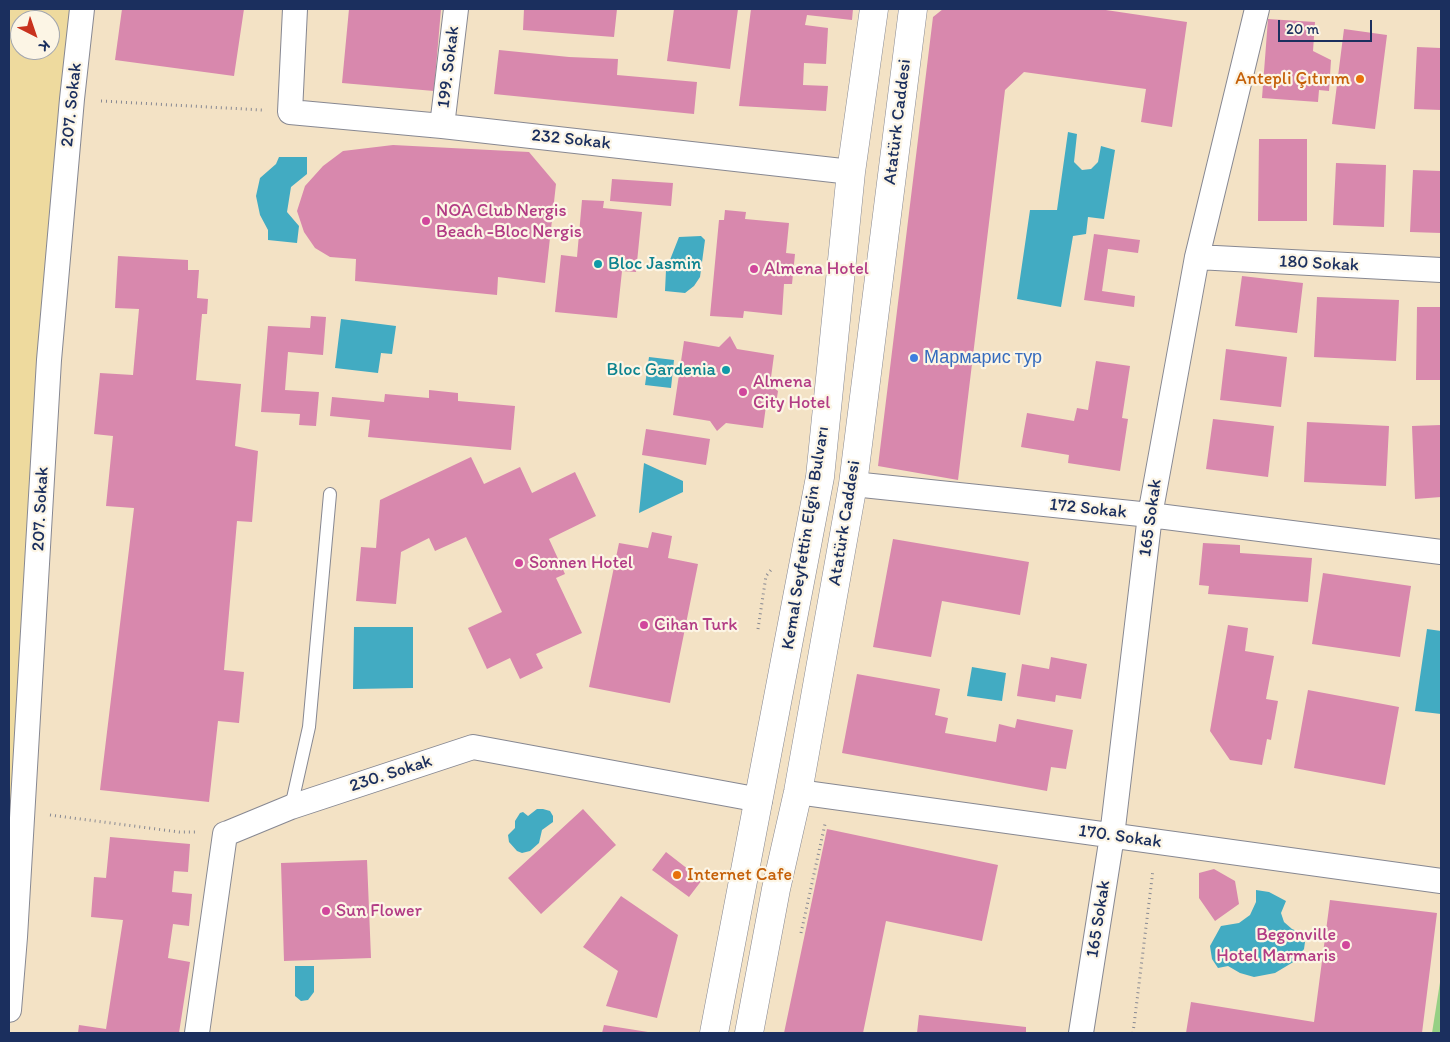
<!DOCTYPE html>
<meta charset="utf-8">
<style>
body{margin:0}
#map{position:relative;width:1450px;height:1042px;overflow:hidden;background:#f3e2c5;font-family:Itim,sans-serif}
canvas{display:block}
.frame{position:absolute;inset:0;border:10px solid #1b2f5e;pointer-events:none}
.north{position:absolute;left:10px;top:10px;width:50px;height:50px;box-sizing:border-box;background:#fcf5e5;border:1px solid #a2a6af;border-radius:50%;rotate:139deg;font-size:14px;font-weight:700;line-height:20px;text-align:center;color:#1b2f5e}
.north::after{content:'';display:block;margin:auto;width:18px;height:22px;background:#c8321e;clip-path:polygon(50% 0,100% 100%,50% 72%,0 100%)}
.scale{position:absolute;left:1278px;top:20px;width:94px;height:22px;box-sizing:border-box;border:2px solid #1b2f5e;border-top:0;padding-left:6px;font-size:15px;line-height:18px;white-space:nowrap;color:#1b2f5e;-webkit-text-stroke:4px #fcf5e5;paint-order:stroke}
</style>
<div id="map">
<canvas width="1450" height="1042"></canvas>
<div class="frame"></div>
<div class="north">K</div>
<div class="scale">20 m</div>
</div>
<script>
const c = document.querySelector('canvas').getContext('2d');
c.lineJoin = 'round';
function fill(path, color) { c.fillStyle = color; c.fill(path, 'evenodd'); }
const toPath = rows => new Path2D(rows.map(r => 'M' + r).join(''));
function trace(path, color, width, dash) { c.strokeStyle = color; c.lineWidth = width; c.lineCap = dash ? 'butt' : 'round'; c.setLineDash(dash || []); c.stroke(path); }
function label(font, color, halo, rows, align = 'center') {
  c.font = font + ' Itim,sans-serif'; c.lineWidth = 4.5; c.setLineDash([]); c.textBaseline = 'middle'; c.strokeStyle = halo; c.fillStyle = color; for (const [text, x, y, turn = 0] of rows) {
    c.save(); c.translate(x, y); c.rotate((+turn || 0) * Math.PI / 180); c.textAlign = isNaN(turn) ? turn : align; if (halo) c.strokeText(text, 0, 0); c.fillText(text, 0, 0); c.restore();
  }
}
const green = toPath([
 [1441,976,1441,1033,1432,1033]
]);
const sand = toPath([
 [9,9,82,9,9,1010],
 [20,20,50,20,50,50,20,50]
]);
const water = toPath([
 [1068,132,1077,134,1074,162,1082,170,1091,169,1098,162,1101,146,1115,150,1104,219,1088,217,1086,234,1073,236,1061,307,1017,299,1030,210,1057,210],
 [279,157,307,157,307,174,291,187,287,212,299,226,297,243,268,240,268,230,260,215,256,196,260,178,276,164],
 [701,236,705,240,700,277,694,286,685,293,665,291,666,270,679,237],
 [341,319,396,326,392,354,381,353,378,373,335,368],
 [649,357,674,360,671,388,645,385],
 [644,463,683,481,683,492,639,513],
 [354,627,413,627,413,688,353,689],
 [1427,629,1441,631,1441,714,1415,711],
 [972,667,1006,673,1002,701,967,696],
 [537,809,543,809,550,811,553,816,553,822,542,830,539,843,530,851,522,853,517,851,509,842,508,835,515,828,515,821,520,813,523,812,528,816],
 [1256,890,1269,892,1286,901,1281,913,1284,922,1292,929,1306,935,1304,949,1295,961,1275,973,1254,977,1240,973,1228,966,1218,968,1212,959,1210,946,1221,926,1239,923,1250,915,1256,902],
 [295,966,314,966,314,992,308,1000,301,1001,295,996]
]);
const building = toPath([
 [122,9,244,9,234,76,115,60],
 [349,9,441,9,434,91,342,83],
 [524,9,617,9,614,37,523,30],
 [674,9,738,9,730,69,667,61],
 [751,9,853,9,852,20,807,15,805,25,828,28,826,64,804,63,803,85,828,86,826,111,739,106],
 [943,9,1099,9,1187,22,1172,127,1141,122,1146,89,1024,72,1005,90,958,480,878,466,933,17],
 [1268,19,1315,22,1313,51,1331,60,1329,91,1319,90,1318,102,1262,98],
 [1344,29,1387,35,1375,129,1332,124],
 [1417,47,1441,48,1441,110,1414,109],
 [499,50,569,57,618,59,617,75,697,82,694,114,494,94],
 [1259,139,1307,139,1307,221,1258,221],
 [393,145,529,152,556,184,545,283,498,277,497,295,355,281,356,259,330,257,315,248,304,232,297,211,305,186,323,166,343,151],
 [1336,163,1386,165,1384,227,1333,225],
 [1413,170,1441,171,1441,233,1410,232],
 [612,179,673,183,671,206,610,201],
 [582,200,604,201,603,208,642,212,636,272,622,271,617,318,555,312,561,255,577,257],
 [725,210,746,212,745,219,789,223,786,253,795,254,792,284,784,284,782,315,744,311,743,318,710,316,719,220,724,220],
 [1094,234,1140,240,1138,253,1108,249,1102,291,1135,296,1134,307,1084,300],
 [118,256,188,260,188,270,199,270,197,298,208,299,207,314,202,314,196,380,241,384,235,446,258,451,252,522,237,521,224,670,244,672,239,723,218,721,209,802,100,790,134,508,106,506,113,436,94,434,100,373,133,375,139,309,115,308],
 [1242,276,1303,283,1297,333,1235,326],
 [1317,297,1399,300,1396,361,1314,357],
 [1417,307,1441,307,1441,380,1416,380],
 [311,316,326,317,323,355,288,352,285,390,319,392,316,426,299,425,300,414,261,412,268,326,310,328],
 [730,336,737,349,774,355,770,385,778,391,776,404,766,406,763,428,726,423,717,431,710,421,673,415,684,341,719,347],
 [1226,349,1287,357,1281,407,1220,400],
 [1096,361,1130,366,1122,418,1128,419,1120,471,1068,463,1069,455,1021,447,1027,413,1074,421,1077,408,1088,410],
 [429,390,458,393,458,401,515,406,511,450,368,437,370,420,330,416,332,397,384,402,385,394,429,398],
 [1213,419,1274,426,1268,477,1206,469],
 [1307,422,1389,426,1386,486,1304,482],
 [1441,425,1441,497,1415,499,1412,426],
 [646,429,710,439,706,465,642,455],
 [471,457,484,484,520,467,532,493,575,472,596,516,549,539,565,574,556,578,582,633,536,654,543,668,520,679,510,658,487,669,468,628,502,612,466,537,435,551,429,538,401,552,396,604,356,601,361,547,376,548,380,500],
 [652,532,672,536,668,558,698,564,670,703,589,687,619,543,648,548],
 [893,539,1029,562,1020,615,942,601,931,657,873,647],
 [1203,543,1240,545,1240,553,1312,558,1308,602,1208,594,1209,586,1199,585],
 [1323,573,1411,586,1400,657,1312,644],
 [1228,625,1248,628,1245,651,1274,656,1266,699,1278,701,1271,740,1267,739,1262,765,1230,760,1210,731],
 [1051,657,1087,664,1081,699,1056,695,1055,702,1017,696,1022,664,1049,669],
 [857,674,940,689,935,715,948,718,945,733,996,742,999,724,1015,728,1017,719,1073,730,1066,769,1051,767,1047,791,842,753],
 [1308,690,1399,707,1385,785,1294,768],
 [583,809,616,845,541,914,508,878],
 [827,829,998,865,982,941,886,921,863,1033,784,1033],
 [110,837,190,844,188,872,174,871,172,892,192,894,189,926,173,924,168,958,190,962,179,1033,78,1033,79,1025,106,1029,123,920,91,917,94,877,106,878],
 [666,852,702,880,689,897,652,870],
 [367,860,371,958,284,961,281,863],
 [1214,869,1235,881,1239,904,1215,921,1199,898,1199,873],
 [621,896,678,935,657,1018,606,1006,618,971,583,947],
 [1330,900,1437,913,1422,1033,1186,1033,1191,1002,1314,1022],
 [919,1015,1026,1027,1026,1033,917,1033],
 [604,1025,648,1032,648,1033,602,1033]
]);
const path = toPath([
 [101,101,262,110],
 [758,629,766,576,771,570],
 [50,815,179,832,198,832],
 [801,933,825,824],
 [1133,1033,1153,870]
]);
const lane = toPath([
 [291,807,309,727,330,494]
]);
const street = toPath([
 [295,9,290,112,442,126,851,172],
 [442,126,456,9],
 [1197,257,1441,270],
 [853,484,1150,515,1441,552],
 [798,792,1441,881],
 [9,1010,15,937,49,360,72,99,82,9],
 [197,1033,225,834,228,833,291,807,473,747,760,800],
 [1081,1033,1112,836,1150,515,1197,257,1257,9]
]);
const secondary = toPath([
 [714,1033,820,477,851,172,874,9],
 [749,1033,776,889,798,792,853,484,913,9]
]);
const markers = [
 [1360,79,5,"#e8710a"],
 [426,221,5,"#d1479c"],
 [598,264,5,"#0f9aa8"],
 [754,269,5,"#d1479c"],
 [914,358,5,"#3f7fe0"],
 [726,370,5,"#0f9aa8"],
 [743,392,5,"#d1479c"],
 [519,563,5,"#d1479c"],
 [644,625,5,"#d1479c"],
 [677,875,5,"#e8710a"],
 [326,911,5,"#d1479c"],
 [1346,945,5,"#d1479c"]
];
const streetNames = [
 ["199. Sokak",449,67,-83],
 ["207. Sokak",72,105,-84],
 ["Atatürk Caddesi",898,122,-83],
 ["232 Sokak",571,140,6],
 ["180 Sokak",1319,264,3],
 ["207. Sokak",41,509,-87],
 ["172 Sokak",1088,509,6],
 ["165 Sokak",1151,518,-82],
 ["Atatürk Caddesi",845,523,-81],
 ["Kemal Seyfettin Elgin Bulvarı",806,538,-81],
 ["230. Sokak",391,774,-18],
 ["170. Sokak",1120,837,8],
 ["165 Sokak",1099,919,-81]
];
const foodNames = [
 ["Antepli Çıtırım",1350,79],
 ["Internet Cafe",687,875,"left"]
];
const hotelNames = [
 ["NOA Club Nergis",436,211],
 ["Beach -Bloc Nergis",436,232],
 ["Almena Hotel",764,269],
 ["Almena",753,382],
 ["City Hotel",753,403],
 ["Sonnen Hotel",529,563],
 ["Cihan Turk",654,625],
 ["Sun Flower",336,911],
 ["Begonville",1336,935,"right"],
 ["Hotel Marmaris",1336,956,"right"]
];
const cultureNames = [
 ["Bloc Jasmin",608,264],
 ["Bloc Gardenia",716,370,"right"]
];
const shopNames = [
 ["Мармарис тур",924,358]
];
fill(green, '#95d084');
fill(sand, '#eeda9e');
fill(water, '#42abc2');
fill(building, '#d888ad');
trace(lane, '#878892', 14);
trace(street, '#878892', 26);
trace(secondary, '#878892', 29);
trace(path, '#878892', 3, [1, 4]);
trace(lane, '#fff', 12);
trace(street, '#fff', 24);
trace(secondary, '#fff', 28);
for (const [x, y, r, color] of markers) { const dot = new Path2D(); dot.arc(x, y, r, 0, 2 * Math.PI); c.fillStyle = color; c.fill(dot); trace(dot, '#fcf5e5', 2); }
label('18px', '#1b2f5e', '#fcf5e5', streetNames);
label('18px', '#c56008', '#fcf5e5', foodNames, 'right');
label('18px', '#b23c85', '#fcf5e5', hotelNames, 'left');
label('18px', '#0d838f', '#fcf5e5', cultureNames, 'left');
label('18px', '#366cbe', '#fcf5e5', shopNames, 'left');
</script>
